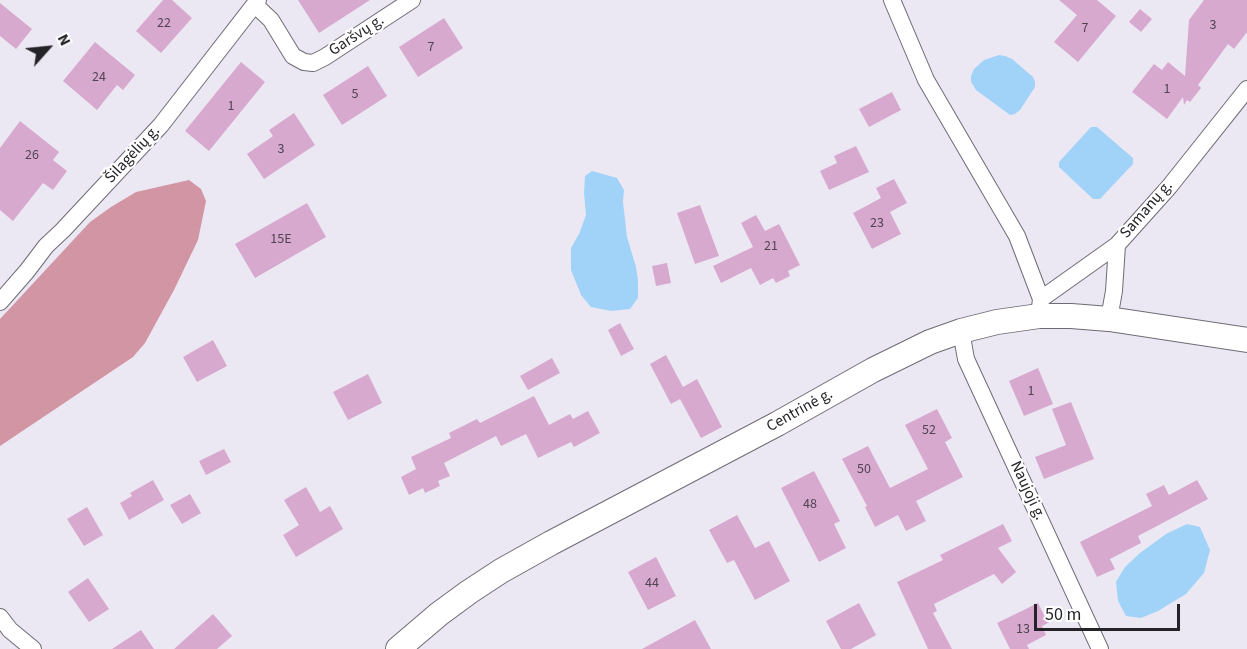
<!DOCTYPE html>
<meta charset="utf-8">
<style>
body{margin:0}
#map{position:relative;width:1247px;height:649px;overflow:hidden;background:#ece8f3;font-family:"Source Sans 3",sans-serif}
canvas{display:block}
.north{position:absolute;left:18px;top:18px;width:60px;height:60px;-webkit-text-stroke:4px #fff;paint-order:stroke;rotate:63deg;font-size:16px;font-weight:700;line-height:24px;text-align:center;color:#242327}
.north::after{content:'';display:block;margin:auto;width:21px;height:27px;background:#242327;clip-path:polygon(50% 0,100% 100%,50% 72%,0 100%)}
.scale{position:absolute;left:1034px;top:604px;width:146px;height:27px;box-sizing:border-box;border:3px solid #242327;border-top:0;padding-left:8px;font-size:18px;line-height:21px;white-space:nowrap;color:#242327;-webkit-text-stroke:4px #fff;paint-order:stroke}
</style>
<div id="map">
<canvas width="1247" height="649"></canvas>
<div class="north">N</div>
<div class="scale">50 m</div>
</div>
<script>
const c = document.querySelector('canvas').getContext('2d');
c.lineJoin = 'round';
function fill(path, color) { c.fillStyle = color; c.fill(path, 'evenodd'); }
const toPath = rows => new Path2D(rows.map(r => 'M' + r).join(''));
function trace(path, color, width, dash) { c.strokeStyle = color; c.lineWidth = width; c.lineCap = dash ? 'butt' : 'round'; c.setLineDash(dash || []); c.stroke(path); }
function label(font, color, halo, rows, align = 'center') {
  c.font = font + ' "Source Sans 3",sans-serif'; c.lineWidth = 4.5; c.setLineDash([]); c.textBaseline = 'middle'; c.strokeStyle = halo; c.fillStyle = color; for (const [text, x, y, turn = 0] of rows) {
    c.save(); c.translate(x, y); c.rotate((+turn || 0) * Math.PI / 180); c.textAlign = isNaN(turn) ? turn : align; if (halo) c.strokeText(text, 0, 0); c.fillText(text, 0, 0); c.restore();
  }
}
const forest = toPath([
 [189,180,201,189,206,201,198,240,174,290,145,343,133,357,0,446,0,319,90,222,111,207,136,192]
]);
const water = toPath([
 [999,55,1005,56,1012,59,1033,77,1035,82,1035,87,1020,110,1015,114,1010,115,976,90,971,82,971,76,974,69,984,60],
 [1091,127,1097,127,1133,158,1133,164,1100,199,1093,199,1059,167,1059,162],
 [592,171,617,178,624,190,623,202,627,237,636,267,638,281,638,298,630,309,611,311,591,307,581,295,571,270,571,248,579,234,586,215,584,193,585,176],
 [1187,524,1200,527,1210,550,1204,573,1186,594,1158,611,1141,618,1126,616,1118,601,1116,582,1125,567,1140,553,1166,534]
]);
const building = toPath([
 [163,0,172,0,192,18,161,53,136,31],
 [298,0,370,0,319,33],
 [1059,0,1097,0,1116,16,1078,62,1054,42,1077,15],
 [1204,0,1247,0,1247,32,1234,49,1228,44,1198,85,1201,88,1190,102,1187,100,1184,105,1183,97,1167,119,1132,92,1154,64,1162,70,1168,62,1185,76,1189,20],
 [0,3,32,29,16,49,0,36],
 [1140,9,1152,19,1141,32,1129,22],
 [444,18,463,48,418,77,399,47],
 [95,42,135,75,123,90,117,85,97,110,63,81],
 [241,62,265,82,209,151,185,131],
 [368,66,387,96,342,125,323,95],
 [892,92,901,110,869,127,859,109],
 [294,113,315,145,264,179,247,154,273,136,269,130],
 [20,121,59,152,53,160,67,171,53,190,43,183,13,221,0,210,0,148],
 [856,146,869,172,829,190,820,171,837,163,834,156],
 [894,179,907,203,890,212,901,234,872,249,853,213,881,198,876,188],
 [307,203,326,237,255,278,235,244],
 [700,205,719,256,695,264,677,213],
 [756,215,765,231,779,224,800,265,788,271,790,276,776,283,773,278,760,285,751,268,721,283,713,266,753,247,741,223],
 [667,263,671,283,656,286,652,266],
 [620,323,634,349,621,356,608,330],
 [213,340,227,366,197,382,183,357],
 [666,355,683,387,697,379,722,427,701,438,680,399,671,404,650,364],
 [552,358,560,373,528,390,520,376],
 [1038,368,1053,404,1024,416,1009,381],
 [368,374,382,403,348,420,333,392],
 [534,396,549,425,570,414,573,419,588,411,600,433,574,447,571,442,538,458,526,434,501,446,496,436,444,463,450,476,438,481,440,486,425,493,423,488,409,495,401,477,416,469,411,457,451,438,449,433,477,419,480,423],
 [1071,402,1094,459,1044,479,1035,457,1066,445,1052,409],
 [937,409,952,438,945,442,963,477,916,501,926,521,906,531,898,515,875,527,865,507,867,506,842,459,868,446,890,488,928,469,905,425],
 [224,449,231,462,206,475,199,461],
 [814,471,840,521,834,524,846,548,819,562,781,488],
 [153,480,164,500,129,520,120,503,132,496,130,493],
 [1197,480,1208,499,1138,536,1141,543,1110,559,1115,569,1097,577,1080,542,1152,506,1146,494,1164,485,1169,495],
 [306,487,320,512,330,506,343,529,296,557,283,535,299,525,284,500],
 [190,494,201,513,182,524,170,505],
 [87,507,103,535,84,546,67,519],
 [737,515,755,548,769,541,790,581,755,600,734,560,727,563,709,530],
 [1003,524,1012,541,998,548,1016,572,1002,584,994,574,934,604,937,611,933,613,952,649,928,649,897,582,943,560,940,555],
 [656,557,676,596,648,610,628,572],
 [88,578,109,609,89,622,68,592],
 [859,603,876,635,851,649,841,649,826,621],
 [1038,603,1048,623,1042,626,1046,635,1027,645,1029,649,1010,649,997,623],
 [213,614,232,636,217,649,174,649],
 [695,620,711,649,642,649],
 [141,630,154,649,112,649]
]);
const minor = toPath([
 [892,0,926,80,1017,236,1041,299],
 [255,5,271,20,293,56,304,62,313,63,325,57,412,0],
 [0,302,27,271,46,246,63,230,161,125,258,0],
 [1040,308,1041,299,1117,245,1169,187,1247,89],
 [1109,319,1114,291,1117,245],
 [961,331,966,359,1100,649],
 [0,617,10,630,33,649]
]);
const secondary = toPath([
 [398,649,439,614,469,592,501,571,551,543,777,424,873,370,930,342,961,331,997,322,1039,316,1071,316,1109,319,1247,340]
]);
const numberNames = [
 ["22",164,24],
 ["3",1213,26],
 ["7",1085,29],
 ["7",431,48],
 ["24",99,78],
 ["1",1167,90],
 ["5",355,95],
 ["1",231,107],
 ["3",281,150],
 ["26",32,156],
 ["23",877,224],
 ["15E",281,240],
 ["21",771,247],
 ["1",1031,392],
 ["52",929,431],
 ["50",864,470],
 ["48",810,505],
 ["44",652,584],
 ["13",1023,630]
];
const streetNames = [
 ["Garšvų g.",357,36,-33],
 ["Šilagėlių g.",133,155,-47],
 ["Samanų g.",1147,210,-49],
 ["Centrinė g.",800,411,-29],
 ["Naujoji g.",1027,491,65]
];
fill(forest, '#d195a4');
fill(water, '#a1d3f9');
fill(building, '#d7a9cf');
trace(minor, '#6e6b75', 18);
trace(secondary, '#6e6b75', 26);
trace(minor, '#fff', 16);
trace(secondary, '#fff', 24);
label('14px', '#514451', null, numberNames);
label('16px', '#242327', '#fff', streetNames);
</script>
